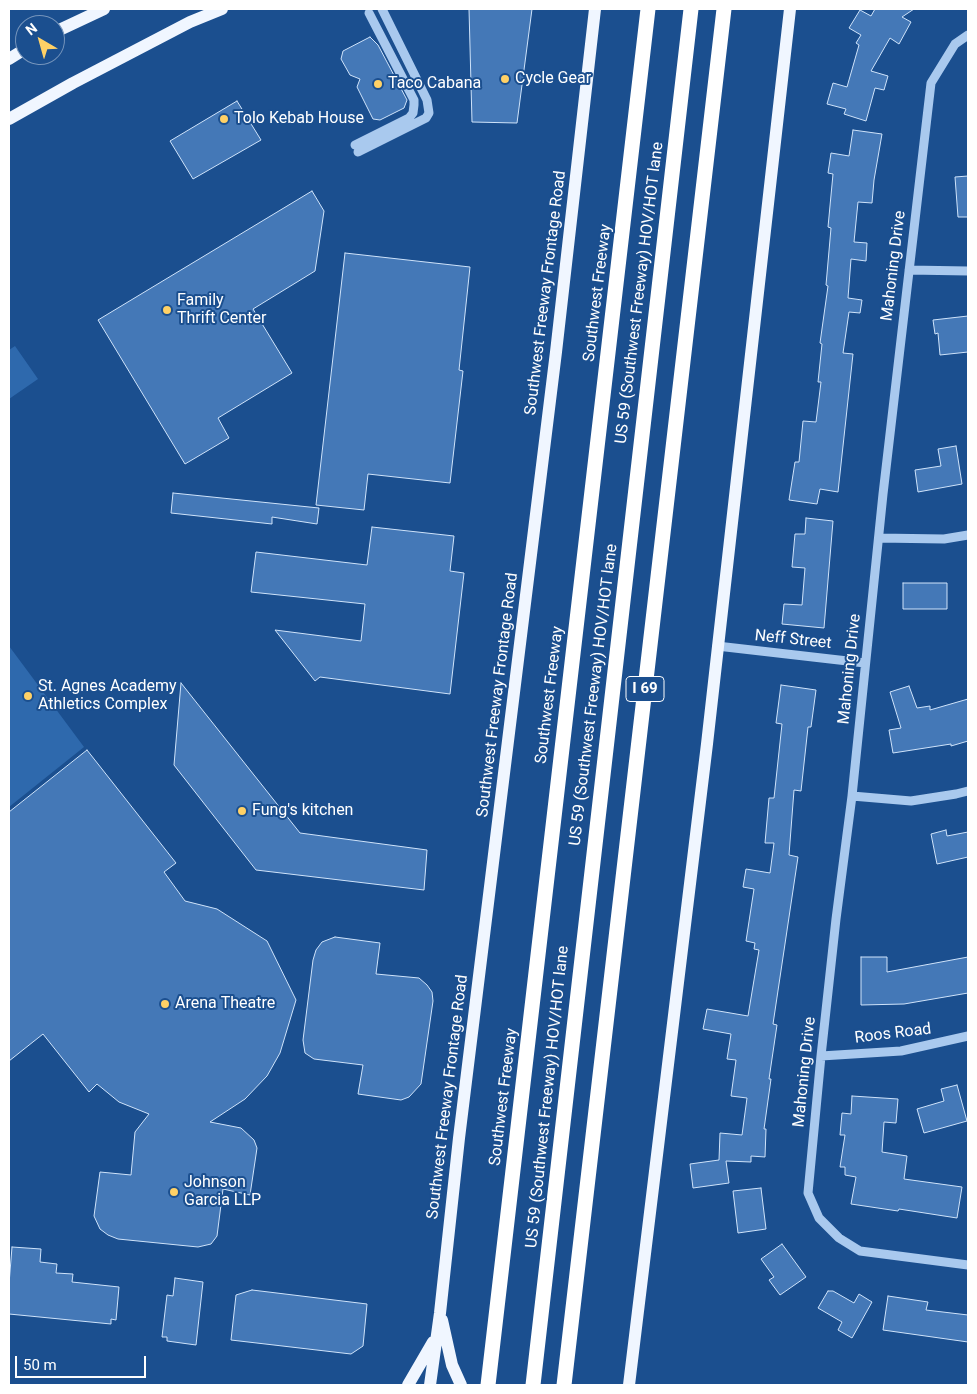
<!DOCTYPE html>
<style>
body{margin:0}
#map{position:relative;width:977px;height:1394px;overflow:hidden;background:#1b4f8f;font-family:Roboto,sans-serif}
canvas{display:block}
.frame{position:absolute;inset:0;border:10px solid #fff;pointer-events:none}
.north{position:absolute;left:15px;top:15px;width:50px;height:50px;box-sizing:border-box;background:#1b4f8f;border:1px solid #7695bc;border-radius:50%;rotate:322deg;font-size:14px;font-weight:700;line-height:20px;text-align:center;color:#fff}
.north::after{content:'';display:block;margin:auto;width:18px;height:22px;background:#ffd166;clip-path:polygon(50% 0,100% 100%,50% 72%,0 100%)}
.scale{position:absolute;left:15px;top:1356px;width:131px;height:22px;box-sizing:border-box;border:2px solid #fff;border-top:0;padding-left:6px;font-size:15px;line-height:18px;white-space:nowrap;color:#fff;-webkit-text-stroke:4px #1b4f8f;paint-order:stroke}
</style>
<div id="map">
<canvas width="977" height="1394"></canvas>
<div class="frame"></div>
<div class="north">N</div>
<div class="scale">50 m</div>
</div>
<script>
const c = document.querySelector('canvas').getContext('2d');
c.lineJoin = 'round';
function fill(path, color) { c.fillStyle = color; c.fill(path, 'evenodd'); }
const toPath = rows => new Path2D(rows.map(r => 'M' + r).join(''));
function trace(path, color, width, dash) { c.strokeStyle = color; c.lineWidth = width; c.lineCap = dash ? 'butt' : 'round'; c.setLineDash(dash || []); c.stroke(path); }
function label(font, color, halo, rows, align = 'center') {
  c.font = font + ' Roboto,sans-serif'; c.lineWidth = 4; c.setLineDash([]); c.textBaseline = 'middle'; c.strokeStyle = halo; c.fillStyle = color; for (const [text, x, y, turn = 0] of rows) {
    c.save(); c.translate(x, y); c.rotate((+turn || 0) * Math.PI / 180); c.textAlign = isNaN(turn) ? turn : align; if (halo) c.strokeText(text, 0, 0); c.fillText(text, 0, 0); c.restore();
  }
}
const green = toPath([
 [15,346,38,379,9,399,9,350],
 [9,646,84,747,9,807]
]);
const building = toPath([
 [469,9,532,9,517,123,472,122,469,9],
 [875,9,914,9,902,17,911,22,899,44,890,38,871,71,888,76,884,90,875,88,866,121,844,114,846,109,827,104,833,83,847,87,859,45,856,43,861,35,849,28,860,10,871,16,875,9],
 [370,37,378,45,407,100,404,108,380,120,373,119,357,87,360,79,350,75,341,59,343,51,370,37],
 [237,101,261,140,193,179,170,141,237,101],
 [853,130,882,134,874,180,872,203,858,202,854,242,867,243,866,261,851,259,848,298,862,300,860,313,849,312,843,353,853,354,838,492,820,489,817,504,789,500,795,462,799,462,803,421,816,422,821,382,818,382,822,344,820,343,828,286,826,285,831,228,828,227,833,174,828,173,831,153,849,156,853,130],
 [968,176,968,217,958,217,955,177,968,176],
 [312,191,324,211,315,271,253,309,292,373,218,418,229,438,185,464,98,320,312,191],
 [345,253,470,267,459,370,463,371,450,483,368,474,364,510,316,505,345,253],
 [968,316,968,352,940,355,938,333,935,334,933,320,968,316],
 [956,446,962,484,918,492,915,470,941,466,938,449,956,446],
 [173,493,319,508,317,524,272,517,272,524,171,513,173,493],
 [806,518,833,521,824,628,782,624,784,604,802,605,805,568,792,567,795,534,805,534,806,518],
 [372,527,454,536,450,571,464,573,450,694,320,677,315,681,275,630,361,641,365,604,251,592,256,552,367,565,372,527],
 [903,583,947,583,947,609,903,609,903,583],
 [181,683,300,833,427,850,424,890,256,870,174,765,181,683],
 [781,685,816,690,811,727,808,727,801,791,794,790,789,855,798,857,773,1024,777,1025,769,1079,771,1079,764,1129,766,1129,765,1157,751,1156,751,1162,726,1161,729,1183,693,1188,690,1164,719,1160,720,1133,742,1135,747,1098,731,1096,736,1060,727,1059,731,1034,703,1029,707,1009,748,1016,759,950,754,949,755,943,746,941,754,889,743,887,746,869,770,873,774,843,765,843,769,798,774,798,782,724,776,723,781,685],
 [909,686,917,708,930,706,930,710,968,699,968,741,951,746,951,744,893,753,889,730,901,728,890,692,909,686],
 [87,750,176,863,164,872,185,901,217,909,267,941,296,1000,280,1053,267,1076,245,1099,210,1122,241,1128,254,1140,257,1148,250,1195,223,1189,217,1236,211,1244,198,1247,118,1239,108,1235,100,1229,94,1216,100,1172,131,1175,135,1132,149,1114,119,1102,97,1084,89,1092,43,1034,9,1061,9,812,87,750],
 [946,830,947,836,968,832,968,857,937,864,931,834,946,830],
 [335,937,380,943,376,974,419,978,427,985,432,992,433,1001,421,1084,409,1097,401,1100,358,1094,363,1065,314,1059,305,1053,303,1040,313,960,316,950,322,942,335,937],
 [861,957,887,957,887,972,968,957,968,993,904,1004,861,1005,861,957],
 [957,1085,967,1121,924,1133,917,1109,944,1101,941,1089,957,1085],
 [852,1096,898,1099,896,1123,884,1122,882,1152,907,1156,904,1179,962,1187,957,1218,899,1209,898,1211,851,1204,856,1177,845,1175,845,1167,840,1167,845,1135,840,1135,842,1113,851,1114,852,1096],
 [761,1188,766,1229,738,1233,733,1191,761,1188],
 [782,1244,806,1277,780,1295,769,1280,774,1277,761,1259,782,1244],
 [12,1247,41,1249,40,1262,57,1264,56,1273,73,1274,72,1282,119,1287,116,1320,111,1319,111,1324,9,1314,9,1284,12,1247],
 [175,1278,203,1282,196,1345,167,1341,167,1337,162,1337,167,1295,173,1296,175,1278],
 [252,1290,367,1304,363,1346,351,1354,231,1340,236,1295,252,1290],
 [828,1291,833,1291,854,1303,859,1294,872,1302,852,1338,838,1330,842,1322,818,1308,828,1291],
 [888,1296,928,1302,926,1310,968,1315,968,1342,883,1330,888,1296]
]);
const minor = toPath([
 [968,35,955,44,931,83,883,494,852,796,836,919,821,1056,808,1193,819,1218,839,1238,860,1251,968,1265],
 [355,145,409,118,413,113,414,105,414,100,369,13],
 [358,152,426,118,429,113,427,100,382,9],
 [909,270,968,271],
 [879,538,944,539,968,535],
 [717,646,865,663],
 [852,796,911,801,956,794,968,791],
 [821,1056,901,1051,968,1036]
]);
const major = toPath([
 [55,32,104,9],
 [9,59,25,49],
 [9,119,73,83,190,22,222,9],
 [442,1320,452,1365,461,1385],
 [408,1385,433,1342],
 [430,1385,440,1313,459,1138,556,352,595,9],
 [629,1385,707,744,790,9]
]);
const highway = toPath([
 [488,1385,648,9],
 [533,1385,691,9],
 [564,1385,724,9]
]);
const markers = [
 [505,79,5,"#ffd166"],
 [378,84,5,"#ffd166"],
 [224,119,5,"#ffd166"],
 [167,310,5,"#ffd166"],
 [28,696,5,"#ffd166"],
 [242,811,5,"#ffd166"],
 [165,1004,5,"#ffd166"],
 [174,1192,5,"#ffd166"]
];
const shields = [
 [645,689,38]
];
const shieldNames = [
 ["I 69",645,689]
];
const poiNames = [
 ["Cycle Gear",515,79],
 ["Taco Cabana",388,84],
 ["Tolo Kebab House",234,119],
 ["Family",177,301],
 ["Thrift Center",177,319],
 ["St. Agnes Academy",38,687],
 ["Athletics Complex",38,705],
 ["Fung's kitchen",252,811],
 ["Arena Theatre",175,1004],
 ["Johnson",184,1183],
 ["Garcia LLP",184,1201]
];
const streetNames = [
 ["Mahoning Drive",894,266,-83],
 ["Southwest Freeway Frontage Road",546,293,-83],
 ["Southwest Freeway",598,293,-83],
 ["US 59 (Southwest Freeway) HOV/HOT lane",640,293,-83],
 ["Neff Street",793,640,6],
 ["Mahoning Drive",850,669,-84],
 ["Southwest Freeway Frontage Road",498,695,-83],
 ["Southwest Freeway",550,695,-83],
 ["US 59 (Southwest Freeway) HOV/HOT lane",594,695,-83],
 ["Roos Road",893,1034,-7],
 ["Mahoning Drive",805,1072,-84],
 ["Southwest Freeway Frontage Road",448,1097,-83],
 ["Southwest Freeway",504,1097,-83],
 ["US 59 (Southwest Freeway) HOV/HOT lane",548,1097,-84]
];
fill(green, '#2e69ad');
fill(building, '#4478b7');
trace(building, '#cfe3fa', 1);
trace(minor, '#a9c9ee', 9);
trace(major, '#f0f6ff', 12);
trace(highway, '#fff', 15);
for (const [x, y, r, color] of markers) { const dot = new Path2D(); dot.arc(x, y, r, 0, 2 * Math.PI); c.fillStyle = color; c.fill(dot); trace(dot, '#1b4f8f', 2); }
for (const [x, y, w] of shields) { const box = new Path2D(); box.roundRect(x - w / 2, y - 12.5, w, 25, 4); c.fillStyle = '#1b4f8f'; c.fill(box); trace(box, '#fff', 1); }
label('bold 15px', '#fff', null, shieldNames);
label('16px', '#fff', '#1b4f8f', poiNames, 'left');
label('16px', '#fff', '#1b4f8f', streetNames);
</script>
